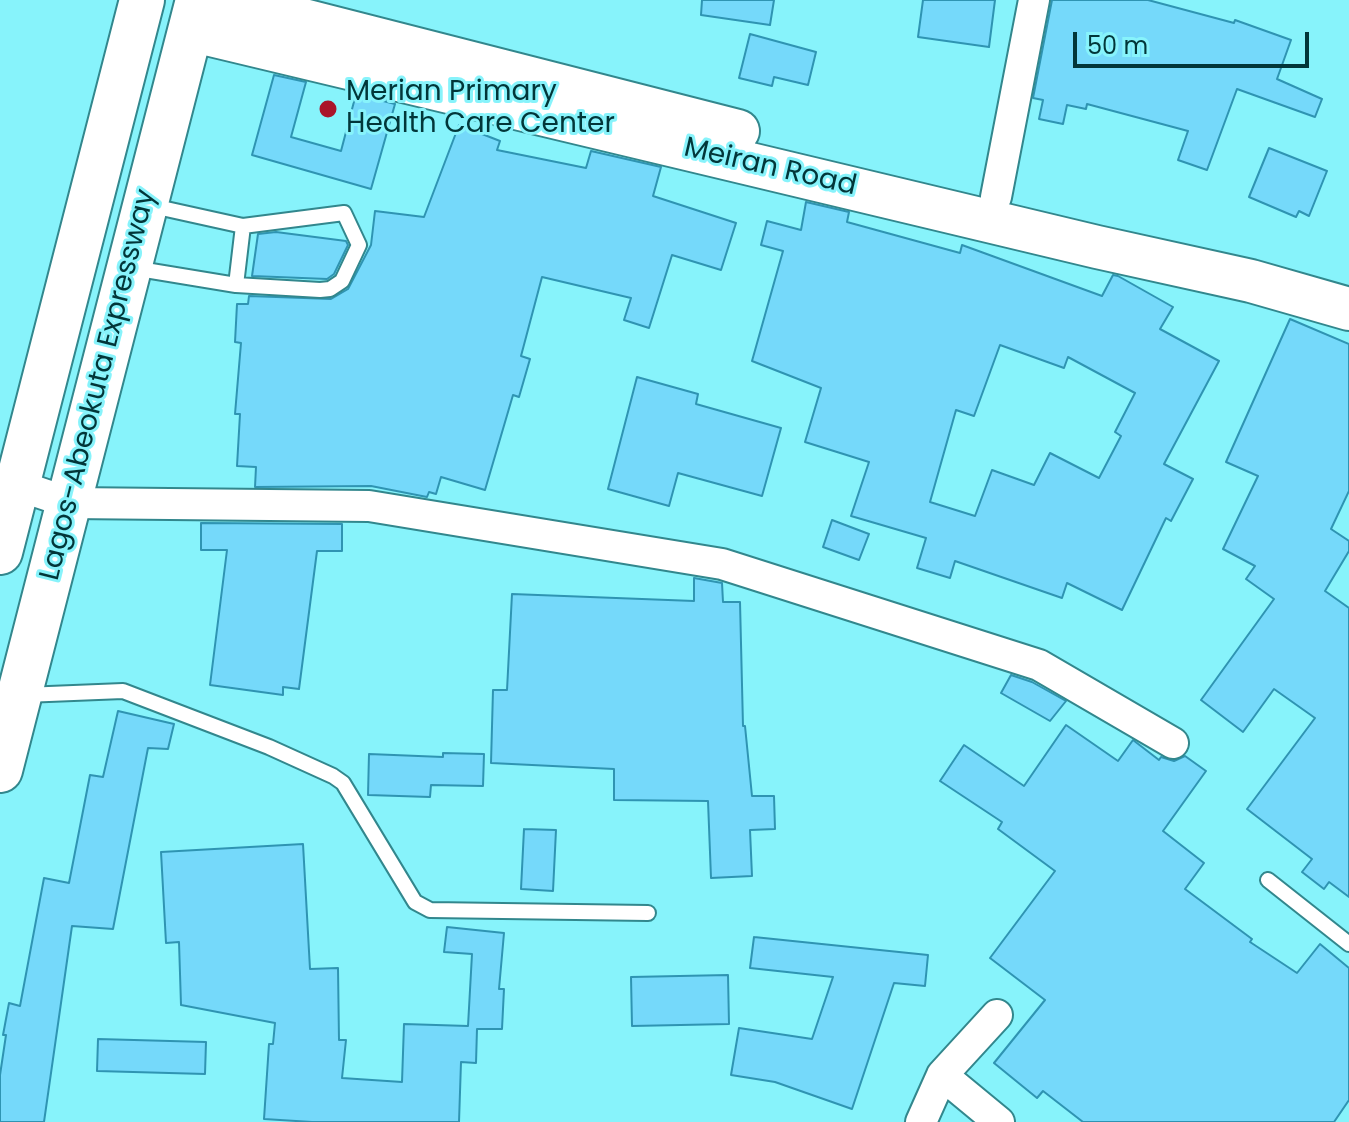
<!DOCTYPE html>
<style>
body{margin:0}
#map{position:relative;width:1349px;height:1122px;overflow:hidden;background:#87f3fb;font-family:Poppins,sans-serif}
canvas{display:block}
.scale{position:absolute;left:1073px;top:32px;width:236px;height:36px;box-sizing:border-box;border:4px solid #023639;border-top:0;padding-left:10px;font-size:24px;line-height:28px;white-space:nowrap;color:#023639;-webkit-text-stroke:6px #87f3fb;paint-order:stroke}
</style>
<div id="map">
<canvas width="1349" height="1122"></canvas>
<div class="scale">50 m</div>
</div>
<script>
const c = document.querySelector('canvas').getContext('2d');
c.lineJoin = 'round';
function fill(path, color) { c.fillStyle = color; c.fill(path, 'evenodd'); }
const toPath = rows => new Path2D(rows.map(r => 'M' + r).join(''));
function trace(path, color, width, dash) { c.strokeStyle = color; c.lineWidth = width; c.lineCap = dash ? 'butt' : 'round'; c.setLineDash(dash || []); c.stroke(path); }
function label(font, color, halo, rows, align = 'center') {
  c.font = font + ' Poppins,sans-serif'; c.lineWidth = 6; c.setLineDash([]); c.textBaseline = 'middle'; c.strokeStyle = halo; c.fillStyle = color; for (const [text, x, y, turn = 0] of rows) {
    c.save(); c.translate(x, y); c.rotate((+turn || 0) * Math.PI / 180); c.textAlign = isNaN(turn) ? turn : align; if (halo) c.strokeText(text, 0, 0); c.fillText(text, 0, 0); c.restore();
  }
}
const building = toPath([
 [702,0,774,0,770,25,701,15,702,0],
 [923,0,995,0,989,47,918,37,923,0],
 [1052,0,1148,0,1234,23,1235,20,1291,40,1277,79,1322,99,1315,117,1237,89,1207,170,1178,160,1188,131,1087,104,1086,109,1067,105,1063,124,1039,119,1043,100,1033,98,1052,0],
 [750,34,816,52,808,85,774,77,772,86,739,78,750,34],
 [274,75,306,82,291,137,341,151,356,94,395,104,371,189,252,155,274,75],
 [459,125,500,141,497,150,586,168,591,151,661,167,653,196,736,223,721,270,672,255,649,328,624,320,631,298,542,277,521,356,530,359,519,397,513,395,485,490,441,477,436,494,429,492,427,497,371,486,255,487,256,467,237,466,240,414,235,414,241,343,235,342,237,304,248,304,249,296,331,299,348,289,371,245,375,211,424,217,459,125],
 [1269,148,1327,171,1309,216,1299,211,1296,217,1249,197,1269,148],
 [806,202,849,212,847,222,960,253,962,245,1102,296,1113,275,1118,276,1173,307,1160,329,1219,361,1164,464,1193,479,1171,521,1166,518,1122,610,1067,583,1062,598,955,561,950,578,917,568,926,538,851,516,869,462,805,442,821,388,752,361,783,251,761,245,767,221,801,230,806,202],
 [1000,345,1064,368,1068,357,1135,393,1115,432,1121,436,1099,478,1050,453,1034,485,992,470,975,516,930,502,956,410,974,416,1000,345],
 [276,232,346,241,348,245,334,274,327,279,252,276,258,234,276,232],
 [1290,319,1349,344,1349,491,1331,529,1349,541,1349,551,1325,591,1349,608,1349,897,1329,882,1324,889,1302,872,1312,859,1247,809,1315,718,1274,689,1243,732,1201,700,1274,599,1246,579,1255,566,1223,549,1258,476,1226,462,1290,319],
 [637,377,698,394,696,404,781,428,762,496,678,473,669,506,608,489,637,377],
 [832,520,869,534,859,560,823,547,832,520],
 [201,523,342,524,342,551,317,551,299,689,283,687,283,695,210,685,227,550,201,550,201,523],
 [694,578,722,583,723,602,740,602,743,726,745,726,752,796,774,796,775,829,750,830,752,876,711,878,708,801,614,800,614,769,491,763,493,690,507,690,512,594,694,601,694,578],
 [1011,675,1032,682,1066,701,1050,721,1001,693,1011,675],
 [118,711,174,724,168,749,148,748,113,929,72,926,44,1122,0,1122,0,1075,6,1035,3,1035,9,1003,20,1006,44,878,69,883,90,775,103,777,118,711],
 [1066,725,1118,761,1133,740,1159,760,1161,757,1174,761,1185,756,1206,771,1163,831,1204,863,1185,889,1252,939,1250,942,1297,973,1320,944,1349,968,1349,1100,1334,1122,1083,1122,1043,1091,1037,1098,994,1063,1045,1000,990,958,1055,871,998,829,1002,822,940,781,964,745,1024,786,1066,725],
 [443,753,484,754,483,786,431,785,430,797,368,795,369,754,443,757,443,753],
 [524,829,556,830,553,891,521,889,524,829],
 [303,844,310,969,338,968,339,1040,346,1040,342,1078,402,1082,404,1024,468,1026,472,954,444,952,447,927,504,933,499,989,504,989,502,1029,477,1029,476,1063,461,1062,459,1122,312,1122,264,1119,269,1044,273,1044,275,1023,181,1005,179,942,166,943,161,852,303,844],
 [754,937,928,955,925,986,894,983,852,1109,775,1082,731,1075,739,1028,812,1039,833,977,750,968,754,937],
 [728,975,729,1024,632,1026,631,977,728,975],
 [98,1039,206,1042,205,1074,97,1071,98,1039]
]);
const lane = toPath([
 [133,268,236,285,320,290,330,289,342,281,359,245,344,213,243,226,148,205],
 [236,285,243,226],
 [24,695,123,691,269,747,333,776,343,783,415,902,430,910,648,913],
 [1268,880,1349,944]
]);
const street = toPath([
 [996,197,1034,0],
 [2,480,70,503,369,506,722,564,1039,665,1173,743],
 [942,1075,999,1122],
 [921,1122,942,1075,997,1015]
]);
const secondary = toPath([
 [225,0,738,131],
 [190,30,1097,247,1251,281,1349,309]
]);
const highway = toPath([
 [0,552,142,0],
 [0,770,198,0]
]);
const markers = [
 [328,109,10,"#aa1429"]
];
const poiNames = [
 ["Merian Primary",346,93],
 ["Health Care Center",346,125]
];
const streetNames = [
 ["Meiran Road",770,168,13],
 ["Lagos-Abeokuta Expressway",99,385,-76]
];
fill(building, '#75d9fa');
trace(building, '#2f94b2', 2);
trace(lane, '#32878d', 18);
trace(street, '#32878d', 34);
trace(secondary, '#32878d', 46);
trace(highway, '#32878d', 48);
trace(lane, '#fff', 14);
trace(street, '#fff', 30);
trace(secondary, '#fff', 42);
trace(highway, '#fff', 44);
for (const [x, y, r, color] of markers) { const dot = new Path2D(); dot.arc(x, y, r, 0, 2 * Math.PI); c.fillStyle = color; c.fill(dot); trace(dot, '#87f3fb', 3); }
label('28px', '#023639', '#87f3fb', poiNames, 'left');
label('28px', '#023639', '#87f3fb', streetNames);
</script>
